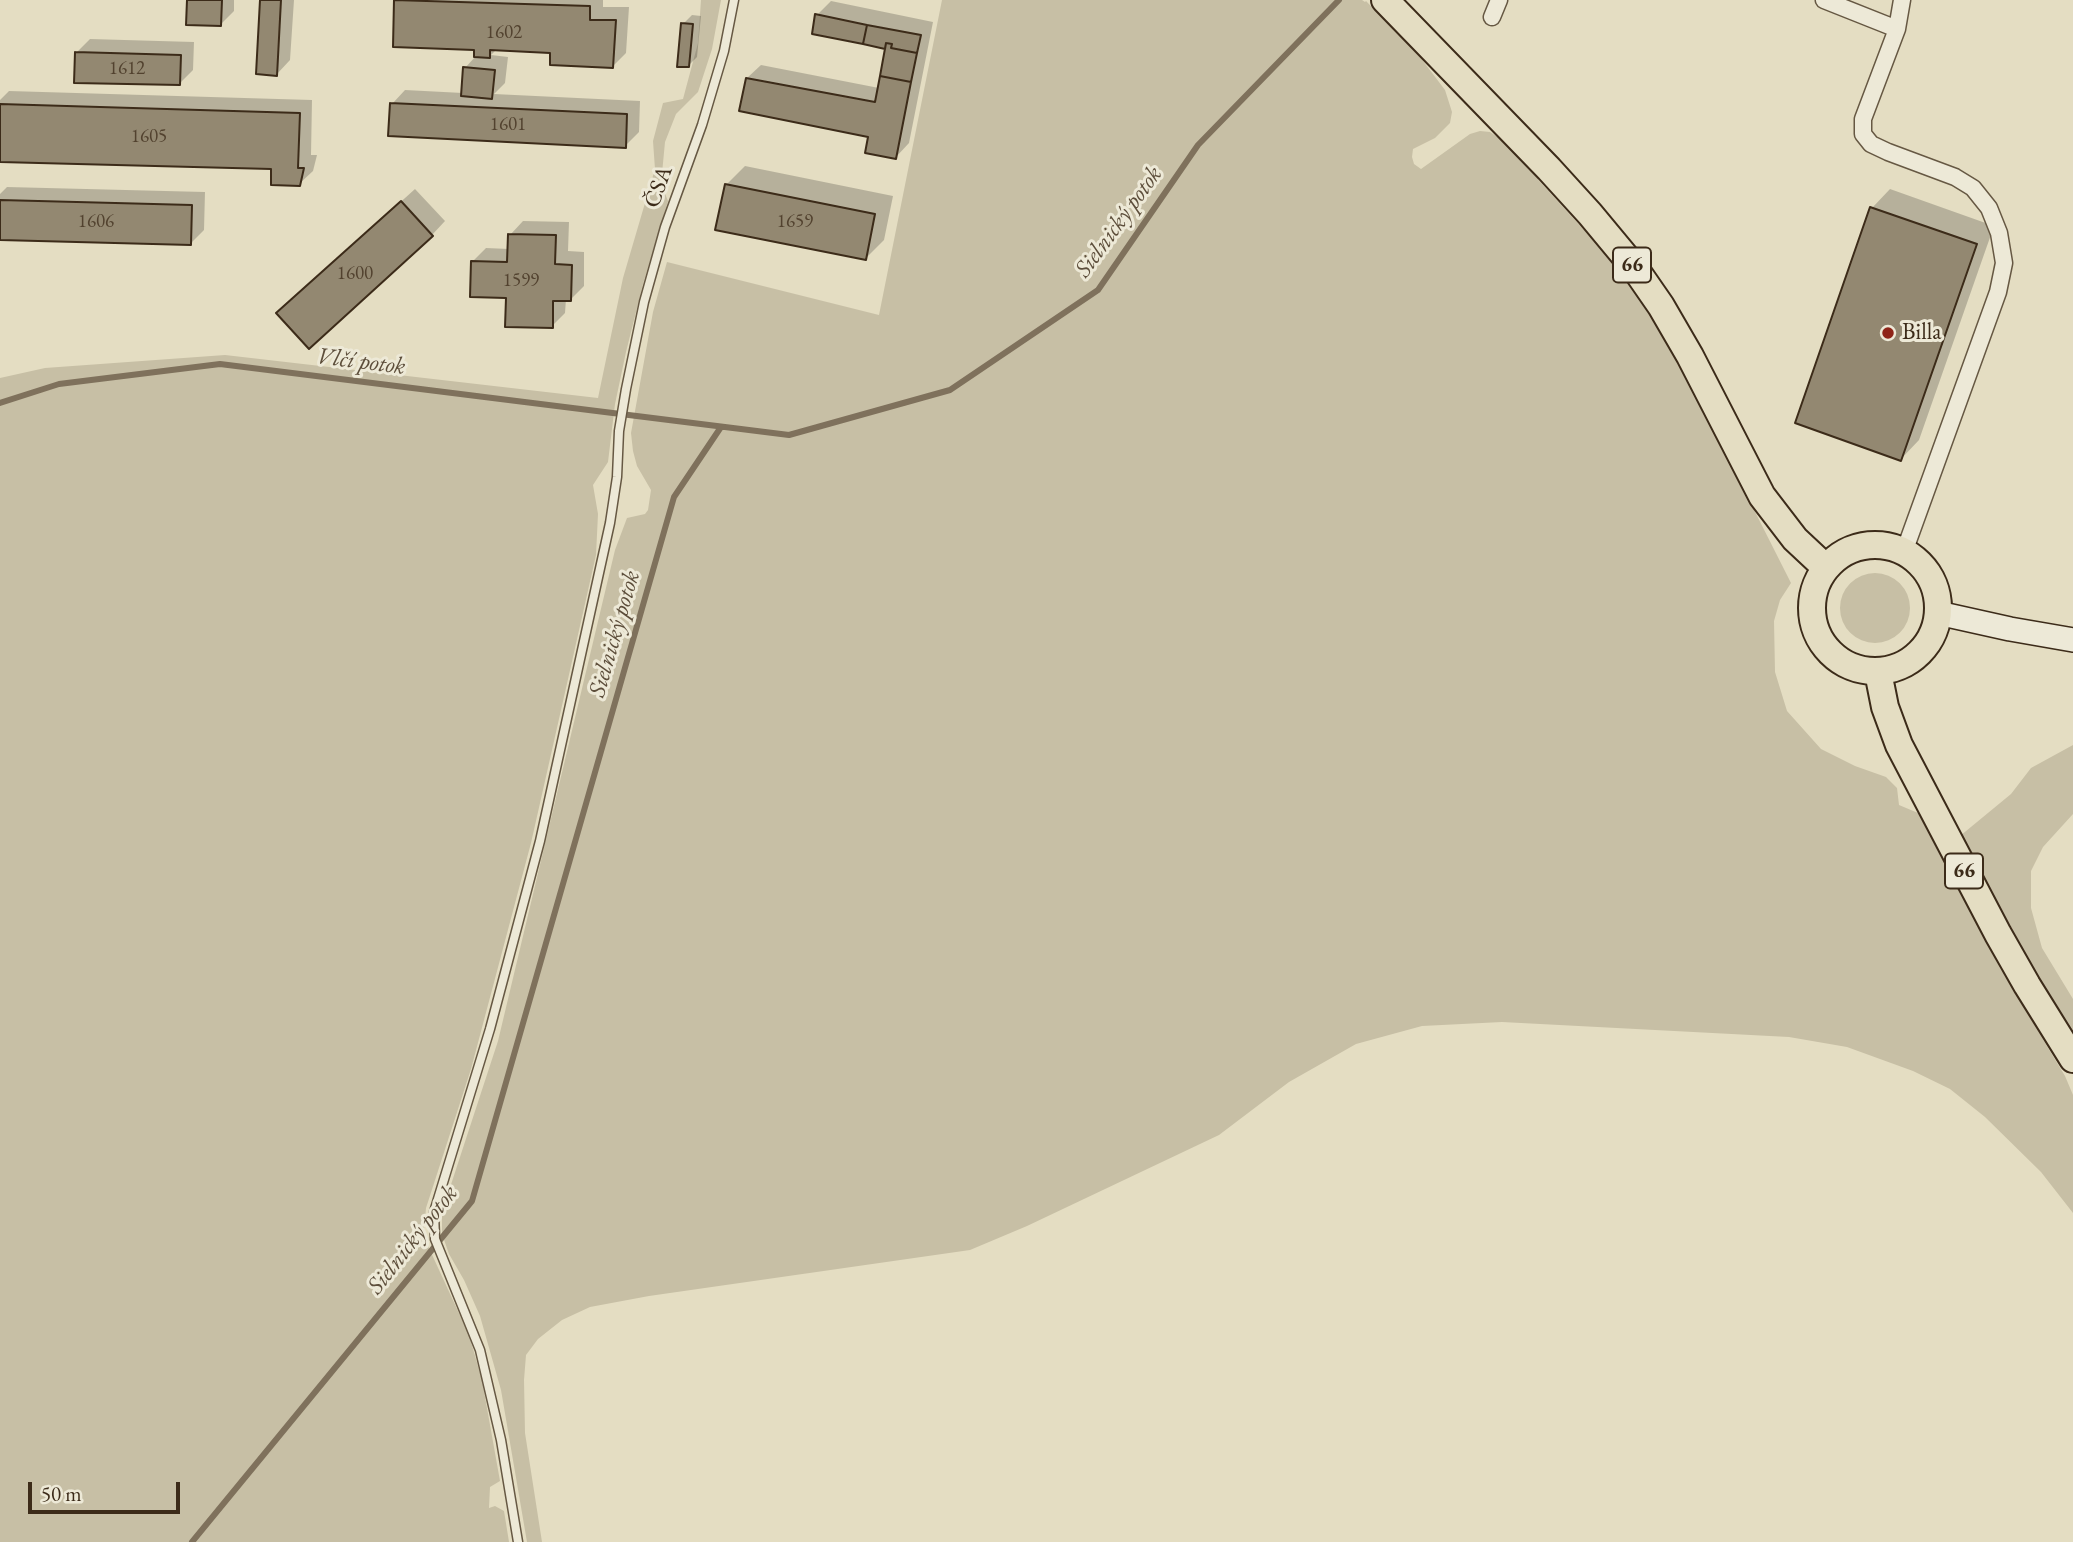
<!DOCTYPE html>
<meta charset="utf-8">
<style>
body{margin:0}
#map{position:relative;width:2073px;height:1542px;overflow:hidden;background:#e4ddc2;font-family:"EB Garamond",serif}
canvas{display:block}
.scale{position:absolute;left:28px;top:1482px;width:152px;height:32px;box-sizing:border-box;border:4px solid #3c2b19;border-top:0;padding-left:9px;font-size:21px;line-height:24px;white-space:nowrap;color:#3c2b19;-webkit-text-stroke:5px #ede9d7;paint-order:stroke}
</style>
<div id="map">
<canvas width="2073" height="1542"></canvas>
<div class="scale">50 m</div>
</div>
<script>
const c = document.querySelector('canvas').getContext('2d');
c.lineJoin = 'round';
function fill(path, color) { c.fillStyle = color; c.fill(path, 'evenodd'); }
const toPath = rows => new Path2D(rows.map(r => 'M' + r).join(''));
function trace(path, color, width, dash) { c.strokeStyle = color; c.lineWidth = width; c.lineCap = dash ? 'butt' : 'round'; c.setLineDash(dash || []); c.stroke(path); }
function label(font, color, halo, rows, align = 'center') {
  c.font = font + ' "EB Garamond",serif'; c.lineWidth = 6; c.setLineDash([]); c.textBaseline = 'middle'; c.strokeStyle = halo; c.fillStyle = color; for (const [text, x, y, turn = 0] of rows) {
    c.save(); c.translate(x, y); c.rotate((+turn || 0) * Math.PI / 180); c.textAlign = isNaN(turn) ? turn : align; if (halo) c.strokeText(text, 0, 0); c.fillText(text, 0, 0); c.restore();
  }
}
const green = toPath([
 [701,0,721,0,712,49,698,92,676,114,665,142,661,184,668,201,643,284,626,352,615,404,608,462,593,485,598,514,596,555,531,843,471,1069,426,1208,424,1229,428,1246,469,1335,482,1380,500,1481,490,1487,489,1508,495,1506,504,1511,509,1542,0,1542,0,378,45,368,225,355,598,398,623,278,655,169,653,141,663,103,683,99,698,43],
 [942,0,1362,0,1365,2,1366,1,1420,57,1445,90,1452,112,1450,123,1435,138,1413,149,1412,157,1414,164,1421,169,1470,134,1480,131,1490,132,1502,140,1594,241,1632,288,1655,324,1696,395,1791,583,1780,600,1774,621,1775,672,1787,711,1821,749,1855,766,1886,777,1897,788,1899,805,1918,813,2000,968,2065,1076,2073,1095,2073,1213,2041,1172,1985,1117,1950,1089,1913,1071,1847,1047,1789,1037,1502,1022,1422,1026,1356,1044,1289,1082,1219,1135,1027,1226,970,1250,649,1296,590,1307,562,1320,538,1339,526,1355,524,1380,525,1433,542,1542,527,1542,501,1390,480,1316,464,1280,449,1254,442,1234,442,1212,498,1041,615,550,627,518,645,514,648,510,651,490,637,466,633,451,631,433,653,312,667,262,879,315],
 '1840 608a35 35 0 1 1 70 0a35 35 0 1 1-70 0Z',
 [2073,745,2073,814,2043,847,2031,871,2031,908,2042,948,2073,999,2073,1030,2040,979,1960,836,2011,794,2031,768]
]);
const shadow = toPath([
 [189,0,234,0,234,11,220,25],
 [262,0,294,0,290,60,277,74],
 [395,0,603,0,603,7,629,7,626,53,613,66,552,51,497,49,491,55,508,57,505,83,494,94,640,101,639,132,625,146,392,104,405,90,463,93,465,68,475,57,476,48,395,45],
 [831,1,933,22,909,143,896,157,870,135,747,78,761,65,879,88,887,48,817,15],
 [692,15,701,16,697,57,688,66,683,24],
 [90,39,194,42,193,70,179,84,76,53],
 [9,91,312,100,311,155,317,155,313,171,299,184,273,167,0,160,0,100],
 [745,166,893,196,884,240,866,258,726,185],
 [7,187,205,192,204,230,191,243,0,238,0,194],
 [415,189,445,221,432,235,292,300],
 [1890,189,1994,226,1919,440,1901,459,1872,208],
 [523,221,569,222,568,251,584,252,584,286,570,300,566,299,565,313,552,326,508,296,472,262,486,248,509,249,510,235]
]);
const stream = toPath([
 [0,403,59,384,220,364,789,435,950,390,1098,290,1198,145,1339,0],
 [192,1542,472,1201,674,497,721,427]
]);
const building = toPath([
 [187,0,222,0,221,26,186,25,187,0],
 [260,0,281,0,277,76,256,74,260,0],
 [394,0,590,6,590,20,616,20,613,68,550,65,550,53,490,50,490,58,474,57,474,50,393,47,394,0],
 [815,14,867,25,863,44,812,34,815,14],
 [681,23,693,24,689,67,677,67,681,23],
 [867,25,921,35,917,53,891,48,892,44,886,43,885,49,863,44,867,25],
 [886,43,892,44,891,48,917,53,911,82,880,76,886,43],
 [75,52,181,55,180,85,74,83,75,52],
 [463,67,495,70,492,99,461,96,463,67],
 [880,76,911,82,896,159,865,153,868,137,739,111,746,78,875,102,880,76],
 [390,103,627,114,626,148,388,136,390,103],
 [0,104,300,113,298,168,304,168,300,186,271,185,271,169,0,162,0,104],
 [725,184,875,214,866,260,715,230,725,184],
 [0,200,192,205,191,245,0,240,0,200],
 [401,201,433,236,309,349,276,313,401,201],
 [1870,207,1977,244,1901,461,1795,423,1870,207],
 [508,234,556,235,555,264,572,265,571,301,553,301,553,328,505,327,506,298,470,297,471,261,507,262,508,234]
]);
const lane = toPath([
 [518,1542,501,1440,480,1350,435,1239,434,1212,490,1029,540,841,610,523,617,477,619,431,626,389,644,302,665,227,702,125,724,51,734,0]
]);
const street = toPath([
 [1824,0,1897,29],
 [1902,0,1897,29,1863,119,1863,134,1871,144,1888,152,1955,177,1973,188,1989,208,1999,233,2004,263,1998,292,1904,552],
 [1492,17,1499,0]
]);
const secondary = toPath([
 [1938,613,2010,629,2073,640]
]);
const primary = toPath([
 [1385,0,1549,169,1590,214,1634,267,1661,306,1690,356,1762,496,1795,539,1826,568],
 '1812 608a63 63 0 1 1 126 0a63 63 0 1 1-126 0Z',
 [1878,672,1885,707,1899,745,1998,934,2027,985,2073,1059]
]);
const markers = [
 [1888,333,7,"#8f2418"]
];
const numberNames = [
 ["1602",504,33],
 ["1612",127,69],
 ["1601",508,125],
 ["1605",149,137],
 ["1606",96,222],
 ["1659",795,222],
 ["1600",355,274],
 ["1599",521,281]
];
const shields = [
 [1632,265,38],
 [1964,871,38]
];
const shieldNames = [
 ["66",1632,265],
 ["66",1964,871]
];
const streetNames = [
 ["ČSA",659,187,-70]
];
const poiNames = [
 ["Billa",1902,333]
];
const waterNames = [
 ["Sielnický potok",1119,222,-54],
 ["Vlčí potok",361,362,7],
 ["Sielnický potok",615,634,-74],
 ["Sielnický potok",413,1240,-52]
];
fill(green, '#c7bfa5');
fill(shadow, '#0003');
trace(stream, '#7f715c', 6);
fill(building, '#938871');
trace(building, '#3c2b19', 2);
trace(lane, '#665843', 11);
trace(street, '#665843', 19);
trace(secondary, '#3c2b19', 26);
trace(primary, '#3c2b19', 30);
trace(lane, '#ede9d7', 8);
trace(street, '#ede9d7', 16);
trace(secondary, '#ede9d7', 23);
trace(primary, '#e4ddc2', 26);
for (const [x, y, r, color] of markers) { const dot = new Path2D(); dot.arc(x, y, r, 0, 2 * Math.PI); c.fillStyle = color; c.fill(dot); trace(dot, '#ede9d7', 2.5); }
label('19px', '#52422f', null, numberNames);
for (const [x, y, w] of shields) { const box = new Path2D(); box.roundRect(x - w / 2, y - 17.5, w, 35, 5); c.fillStyle = '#ede9d7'; c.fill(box); trace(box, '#3c2b19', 2); }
label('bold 21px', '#3c2b19', null, shieldNames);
label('23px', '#3c2b19', '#ede9d7', streetNames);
label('23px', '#3c2b19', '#ede9d7', poiNames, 'left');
label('italic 24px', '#5d4e3b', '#ede9d7', waterNames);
</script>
